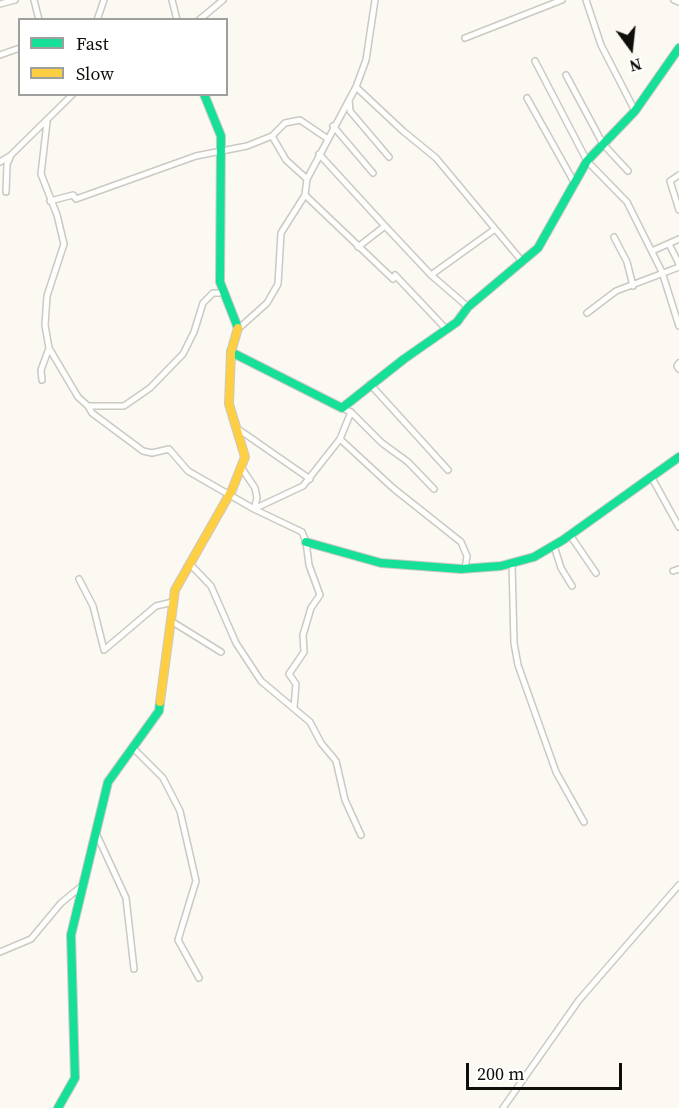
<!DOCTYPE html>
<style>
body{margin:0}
#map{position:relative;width:679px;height:1108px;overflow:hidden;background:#fbf9f2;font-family:"Source Serif 4",serif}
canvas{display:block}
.legend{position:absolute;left:18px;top:18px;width:210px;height:78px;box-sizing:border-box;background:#fff;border:2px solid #9f9f9d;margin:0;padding:8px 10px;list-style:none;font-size:18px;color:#100e0a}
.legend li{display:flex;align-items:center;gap:12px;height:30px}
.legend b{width:30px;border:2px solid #9f9f9d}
.north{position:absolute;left:601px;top:18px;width:60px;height:60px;-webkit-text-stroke:4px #fff;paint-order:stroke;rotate:165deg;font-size:16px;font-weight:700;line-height:24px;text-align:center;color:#100e0a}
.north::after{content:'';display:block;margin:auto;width:21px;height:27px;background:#100e0a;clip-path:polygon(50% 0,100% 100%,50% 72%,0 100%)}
.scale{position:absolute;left:466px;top:1063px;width:156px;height:27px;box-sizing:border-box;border:3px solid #100e0a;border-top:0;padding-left:8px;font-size:18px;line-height:21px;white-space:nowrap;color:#100e0a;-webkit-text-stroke:4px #fff;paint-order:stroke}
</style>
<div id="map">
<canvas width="679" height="1108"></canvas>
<ul class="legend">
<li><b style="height:8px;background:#16e098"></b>Fast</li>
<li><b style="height:8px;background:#ffcf43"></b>Slow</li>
</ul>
<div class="north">N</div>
<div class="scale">200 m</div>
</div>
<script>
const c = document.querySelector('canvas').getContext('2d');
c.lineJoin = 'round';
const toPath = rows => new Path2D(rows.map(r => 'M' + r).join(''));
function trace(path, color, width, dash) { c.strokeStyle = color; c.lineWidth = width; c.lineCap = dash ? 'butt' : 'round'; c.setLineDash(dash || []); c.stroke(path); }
const street = toPath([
 [34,0,39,20],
 [172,0,177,20],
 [586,0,601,45,635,111],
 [674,0,679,2],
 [0,4,15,0],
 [97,20,104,0],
 [199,20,223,0],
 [465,38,562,0],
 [0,55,20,48],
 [535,61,587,161,627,202,662,272,679,326],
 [566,75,603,144,628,171],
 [356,87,403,131,436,158,521,260],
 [527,98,574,182],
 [349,100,350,111,389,157],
 [333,126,373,173],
 [272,136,286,160,307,179],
 [319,154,385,226,358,247],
 [0,162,10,156,73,94],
 [679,175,670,181,679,210],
 [6,192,7,164,10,158],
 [305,195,393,279],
 [50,201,73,195,76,199,196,156,247,146,272,136,285,123,300,120,328,139],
 [385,226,431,275,468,307],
 [614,237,627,262,633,286],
 [669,244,679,264],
 [652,251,679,239],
 [395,275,446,329],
 [431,275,495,229],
 [587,313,616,291,679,267],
 [238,329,267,303,278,284,281,233,305,195,307,179,356,87,366,60,375,0],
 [49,348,78,397,88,406,124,406,150,388,183,354,194,332,203,303,213,293,224,293],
 [679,363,677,366,679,369],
 [42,380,41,370,49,348,45,325,47,296,64,244,57,215,41,174,47,122],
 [370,384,448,470],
 [88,406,92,413,143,451,152,453,169,449,188,471,254,509,302,532,306,542,309,565,320,595,311,608,303,635,304,652,289,674,296,684,294,707],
 [342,408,351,412,382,443,408,462,434,489],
 [238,429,310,479],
 [340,439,393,488,461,542,467,556,465,569],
 [241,467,255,488,257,498,254,509,303,486,340,439,351,412],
 [652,478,679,527],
 [570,535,596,573],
 [554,546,561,568,572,586],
 [512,563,514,643,518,665,556,772,584,822],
 [190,564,211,586,236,643,261,681,310,722,321,743,336,761,345,800,361,835],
 [673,571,679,569],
 [79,579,93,606,104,650,156,606,173,602],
 [171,621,221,652],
 [133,748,163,778,180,811,196,881,178,940,199,978],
 [96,833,126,898,134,969],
 [0,952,31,939,61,903,83,885],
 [503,1108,579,1000,679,885]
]);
const fast = toPath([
 [204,94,221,136,220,282,238,328],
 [231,352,342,408,404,359,457,322,468,307,538,248,587,161,635,111,679,48],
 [306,542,381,563,461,569,501,566,534,557,563,540,679,457],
 [58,1108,75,1078,71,935,108,782,159,711,160,702]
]);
const slow = toPath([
 [160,702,175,590,232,490,245,457,229,404,231,352,238,328]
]);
trace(street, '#cbc9c3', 8);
trace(fast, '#cbc9c3', 10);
trace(slow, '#cbc9c3', 10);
trace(street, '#fefefd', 5);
trace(fast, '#16e098', 8);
trace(slow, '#ffcf43', 8);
</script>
